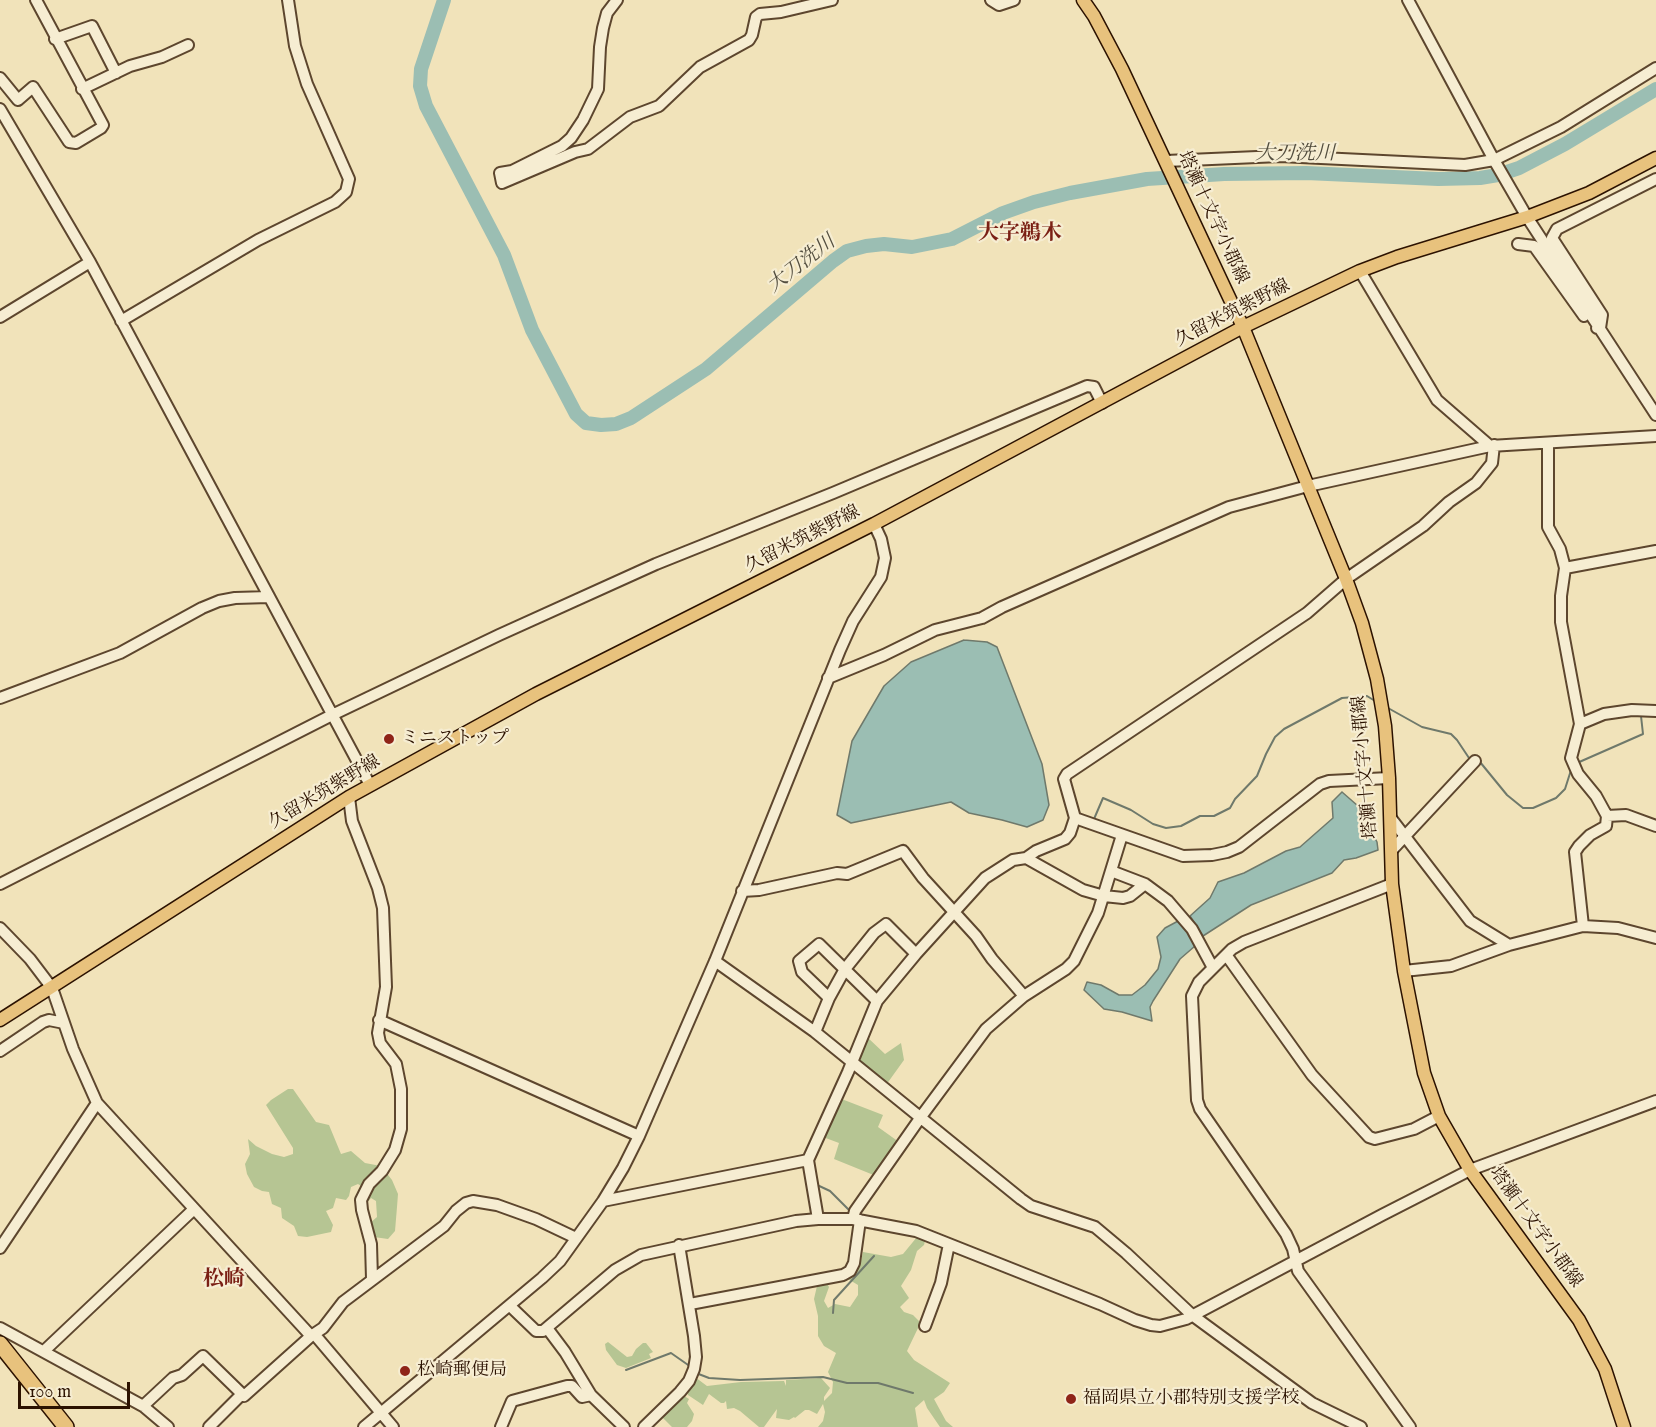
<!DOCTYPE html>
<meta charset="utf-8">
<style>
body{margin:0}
#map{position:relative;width:1656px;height:1427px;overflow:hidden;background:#f1e3ba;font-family:"IM FELL English",serif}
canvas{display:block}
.scale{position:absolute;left:18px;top:1382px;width:112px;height:27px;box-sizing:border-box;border:3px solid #2c1200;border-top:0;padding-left:8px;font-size:18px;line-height:21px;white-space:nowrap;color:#2c1200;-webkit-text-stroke:4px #f6edd2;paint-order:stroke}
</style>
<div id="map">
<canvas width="1656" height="1427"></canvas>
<div class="scale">100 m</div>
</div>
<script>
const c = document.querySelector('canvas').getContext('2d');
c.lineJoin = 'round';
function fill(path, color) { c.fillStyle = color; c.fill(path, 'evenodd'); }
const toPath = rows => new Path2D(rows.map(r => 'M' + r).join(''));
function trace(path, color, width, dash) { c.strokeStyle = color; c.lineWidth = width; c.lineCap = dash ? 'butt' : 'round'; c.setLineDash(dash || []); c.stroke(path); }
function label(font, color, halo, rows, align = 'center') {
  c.font = font + ' "IM FELL English","Noto Serif JP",serif'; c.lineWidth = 4.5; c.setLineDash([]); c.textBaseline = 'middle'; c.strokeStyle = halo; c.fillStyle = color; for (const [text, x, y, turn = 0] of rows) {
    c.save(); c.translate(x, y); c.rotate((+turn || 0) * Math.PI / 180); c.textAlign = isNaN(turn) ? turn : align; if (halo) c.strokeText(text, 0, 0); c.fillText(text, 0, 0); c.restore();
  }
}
const green = toPath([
 [866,1036,885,1054,901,1043,904,1060,886,1085,856,1060],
 [288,1089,293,1089,316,1122,329,1125,341,1154,351,1151,365,1163,381,1166,392,1180,398,1194,397,1207,395,1231,388,1239,374,1237,370,1223,377,1217,376,1201,371,1198,366,1204,356,1204,361,1186,358,1184,351,1187,349,1196,346,1200,336,1198,333,1208,326,1211,333,1225,331,1232,307,1237,298,1236,294,1226,282,1218,281,1208,272,1204,269,1192,262,1191,254,1187,247,1174,245,1164,250,1154,248,1139,256,1146,272,1154,284,1157,293,1154,293,1148,266,1105,271,1100],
 [839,1098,883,1115,878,1127,899,1142,876,1176,834,1159,839,1143,823,1137],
 [917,1237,925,1241,924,1245,917,1251,911,1270,901,1286,909,1298,900,1307,904,1312,913,1315,919,1321,919,1326,907,1351,914,1360,950,1383,944,1392,934,1399,946,1421,953,1427,940,1427,927,1408,924,1400,915,1408,918,1427,818,1427,823,1421,825,1412,823,1404,817,1414,809,1410,805,1410,795,1418,794,1417,789,1420,776,1418,777,1409,764,1427,759,1427,740,1411,734,1408,727,1409,726,1401,724,1403,721,1403,709,1394,703,1405,688,1395,687,1390,695,1377,707,1386,741,1382,784,1381,786,1386,786,1380,821,1378,830,1388,824,1397,824,1401,832,1393,833,1382,828,1372,836,1353,824,1346,818,1336,818,1316,814,1299,817,1286,826,1281,829,1287,824,1301,828,1308,835,1304,850,1307,858,1295,858,1285,848,1279,861,1261,863,1252,891,1257,903,1254],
 [608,1342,627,1357,632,1356,636,1349,643,1343,646,1343,653,1352,649,1354,651,1358,626,1368,617,1365,606,1350,605,1344],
 [681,1394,689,1399,687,1403,694,1414,692,1421,687,1427,672,1427,659,1414]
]);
const water = toPath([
 [964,640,987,642,997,647,1042,764,1049,805,1043,820,1027,827,1002,820,969,813,951,802,851,823,837,815,852,741,884,686,911,662,964,640],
 [1342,792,1358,806,1377,842,1378,850,1356,858,1344,860,1332,873,1251,905,1203,936,1190,916,1210,898,1218,882,1244,873,1286,851,1300,847,1333,818,1332,802,1342,792],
 [1180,920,1194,940,1195,946,1180,959,1153,1001,1150,1007,1152,1021,1122,1012,1104,1009,1084,990,1087,982,1101,985,1119,995,1132,995,1145,985,1158,969,1161,957,1157,937,1165,928,1180,920]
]);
const stream = toPath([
 [1388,708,1422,727,1451,734,1457,740,1469,758,1472,759],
 [1480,762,1507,795,1523,808,1533,808,1556,798,1565,789,1572,767],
 [1577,763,1643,734,1641,716,1656,716],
 [1094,819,1103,798,1131,810,1153,824,1166,828,1181,826,1200,816,1214,816,1230,808,1235,799,1257,776,1266,754,1275,737,1284,729,1342,698,1367,696,1375,701],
 [815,1184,830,1191,849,1210],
 [833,1313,834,1300,874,1256],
 [626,1370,671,1353,691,1367],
 [696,1373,709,1378,740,1380,823,1377,847,1383,878,1383,913,1393]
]);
const river = toPath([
 [444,0,421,69,420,86,426,106,504,255,532,330,576,414,586,423,601,425,616,424,631,418,706,369,833,261,847,251,866,246,884,244,912,247,952,239,1003,213,1034,202,1070,193,1147,179,1224,174,1306,173,1438,179,1480,178,1498,175,1519,168,1565,144,1656,89]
]);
const minor = toPath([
 [617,0,607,13,603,28,600,47,598,89,583,120,571,138,562,146,512,171,500,173,502,183,575,152,588,149,630,117,659,106,700,67,749,40,752,35,756,17,760,14,781,12,832,0],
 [991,0,999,5,1014,0],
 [1408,0,1494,160,1527,217,1656,415],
 [55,39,92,26,116,73],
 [0,78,18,100,33,87,69,142,76,143,101,128,103,125,36,0],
 [82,89,130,66,162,57,188,45],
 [0,109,90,262,370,785],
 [1166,161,1280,156,1465,165,1494,160,1561,127,1656,68],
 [1518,244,1534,246,1584,316],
 [1360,271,1437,400,1490,446],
 [0,317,90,262],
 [121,321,258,240,335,202,346,192,349,179,307,84,295,46,288,0],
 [1597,328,1600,328,1602,315,1552,238,1557,229,1656,179],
 [1548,444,1548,527,1560,549,1565,568,1561,596,1561,622,1580,724,1571,758,1578,774,1596,796,1607,816,1606,826,1590,835,1579,846,1575,852,1583,926],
 [1565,568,1656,551],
 [828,678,884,655,935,630,982,618,1002,607,1229,507,1308,486,1490,446,1656,436],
 [0,698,120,653,202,608,219,601,235,598,269,597],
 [1580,724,1604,714,1632,710,1656,711],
 [349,797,352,821,378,888,383,908,386,987,378,1033,380,1043,396,1064,401,1089,401,1129,395,1150,382,1171,369,1184,361,1200,362,1210,371,1244,372,1279],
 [1607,816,1626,815,1656,826],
 [1390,817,1470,921,1509,945],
 [1075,818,1183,856,1212,855,1227,852,1239,847,1320,784,1329,781,1389,778],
 [1391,851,1475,761],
 [1026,858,1036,851,1065,839,1070,833,1075,818,1064,779,1067,774,1307,613,1346,579,1423,526,1449,502,1476,483,1492,463,1494,445],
 [1111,871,1145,884,1168,901,1192,929,1213,968],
 [0,884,332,715,499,635,656,564,833,493,1087,386,1094,387,1102,403],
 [1392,884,1244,942,1232,949,1199,982,1192,996,1197,1100,1200,1109,1286,1234,1293,1249,1298,1271,1410,1427],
 [742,891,759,890,837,873,847,874,903,851,923,878,976,936,992,959,1024,996],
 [0,928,30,959,52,988,73,1049,97,1103,311,1336],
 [1227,956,1312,1075,1369,1137,1375,1139,1414,1129,1439,1116],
 [715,961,815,1032,1021,1199,1031,1206,1095,1227,1126,1253,1192,1315,1312,1403,1361,1427],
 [1404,971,1451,966,1509,945,1583,926,1618,928,1656,938],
 [829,998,802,972,799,961,819,944,877,1001],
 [379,1020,639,1136],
 [815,1032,829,998,845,969,874,933,886,924,916,954],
 [0,1051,43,1022,49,1020,64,1023],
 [603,1201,808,1160],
 [818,1219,808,1160,848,1072,877,1001,916,954,985,878,1013,860,1026,858,1083,890,1104,896,1123,898,1130,896,1145,884],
 [853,1219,855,1211,923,1114,986,1029,1024,996,1066,969,1074,961,1098,913,1122,835],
 [0,1248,97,1103],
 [690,1304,843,1275,850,1271,854,1263,860,1220],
 [510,1306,536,1331,543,1331,615,1270,641,1255,796,1221,818,1219,853,1219,916,1231,1100,1304,1135,1320,1151,1325,1160,1326,1186,1319,1382,1215,1470,1170,1656,1101],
 [925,1326,941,1283,949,1244],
 [0,1328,143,1406,168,1427],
 [547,1328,565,1352,591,1395],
 [315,1335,393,1427],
 [44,1351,194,1209],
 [143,1406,173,1378,182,1375,203,1356,244,1396,311,1336,323,1328,343,1302,444,1226,456,1211,466,1203,473,1201,497,1205,536,1219,576,1238],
 [209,1427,242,1394],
 [364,1427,542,1278,560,1261,603,1201,623,1168,639,1136,715,961,840,650,853,621,881,577,885,558,881,539,874,524],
 [501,1427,512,1401,567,1386,572,1386,582,1397,591,1395,624,1427],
 [644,1427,680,1392,689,1381,694,1369,696,1357,694,1336,679,1245]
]);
const major = toPath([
 [1083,0,1094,16,1122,69,1243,327,1346,579,1362,623,1377,679,1385,726,1389,778,1392,884,1404,971,1424,1073,1439,1116,1470,1170,1579,1320,1605,1369,1624,1427],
 [0,1020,349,797,536,694,874,524,1243,327,1360,271,1397,257,1527,217,1589,193,1656,158]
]);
const highway = toPath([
 [0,1344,66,1427]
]);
const markers = [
 [389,739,6,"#8f2418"],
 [405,1371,6,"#8f2418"],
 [1071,1399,6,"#8f2418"]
];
const streetNames = [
 ["塔瀬十文字小郡線",1212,218,65],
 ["久留米筑紫野線",1233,314,-27],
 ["久留米筑紫野線",803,540,-27],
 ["塔瀬十文字小郡線",1366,767,-95],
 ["久留米筑紫野線",325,793,-31],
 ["塔瀬十文字小郡線",1535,1228,54]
];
const poiNames = [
 ["ミニストップ",401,739],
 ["松崎郵便局",417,1371],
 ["福岡県立小郡特別支援学校",1083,1399]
];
const waterNames = [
 ["大刀洗川",1295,155],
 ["大刀洗川",802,265,-38]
];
const quarterNames = [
 ["大字鵜木",1020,235],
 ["松崎",224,1281]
];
fill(green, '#b6c593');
fill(water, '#9bbeb3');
trace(water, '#6f796b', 1.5);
trace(stream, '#6f796b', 2);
trace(river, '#9bbeb3', 14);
trace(minor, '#5d462e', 14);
trace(major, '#2c1200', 15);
trace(highway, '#2c1200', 18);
trace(minor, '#f6edd2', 10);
trace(major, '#e8c27d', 12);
trace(highway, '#e8c27d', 15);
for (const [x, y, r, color] of markers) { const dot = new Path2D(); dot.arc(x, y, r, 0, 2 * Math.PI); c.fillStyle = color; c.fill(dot); trace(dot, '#f6edd2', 2); }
label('18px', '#2c1200', '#f6edd2', streetNames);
label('18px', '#2c1200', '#f6edd2', poiNames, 'left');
label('italic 20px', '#534e3f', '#f6edd2', waterNames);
label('bold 21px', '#7a1f14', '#f6edd2', quarterNames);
</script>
